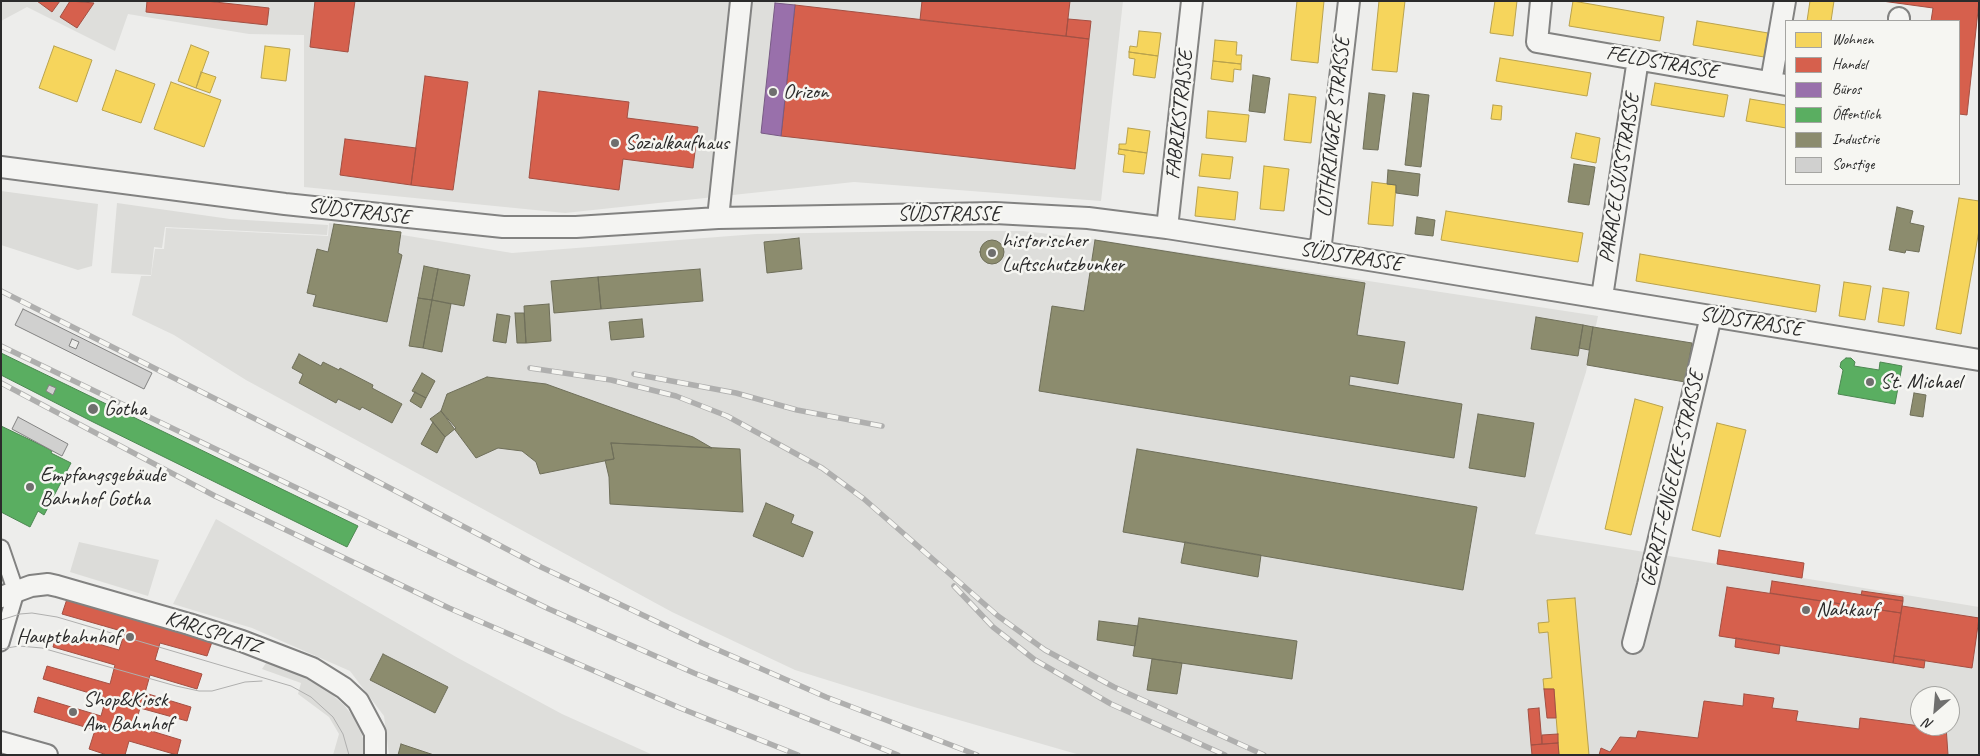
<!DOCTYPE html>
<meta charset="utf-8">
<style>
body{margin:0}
#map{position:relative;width:1980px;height:756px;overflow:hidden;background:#ededeb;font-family:Caveat,sans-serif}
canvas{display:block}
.frame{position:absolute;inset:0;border:2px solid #2b2b2b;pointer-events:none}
.legend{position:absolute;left:1785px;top:20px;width:175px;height:165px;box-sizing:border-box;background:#f6f6f2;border:1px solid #a5a5a2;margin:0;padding:6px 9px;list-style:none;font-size:15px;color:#2b2b2b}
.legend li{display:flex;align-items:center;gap:10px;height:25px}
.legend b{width:25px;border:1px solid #a5a5a2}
.north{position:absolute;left:1910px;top:686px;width:50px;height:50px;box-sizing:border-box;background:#f6f6f2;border:1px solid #a5a5a2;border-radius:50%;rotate:207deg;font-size:14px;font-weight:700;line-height:20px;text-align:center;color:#2b2b2b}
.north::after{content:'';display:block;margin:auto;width:18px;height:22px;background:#6f6f6e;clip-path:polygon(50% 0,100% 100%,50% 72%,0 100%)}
</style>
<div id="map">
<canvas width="1980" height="756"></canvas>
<div class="frame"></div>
<ul class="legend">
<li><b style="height:14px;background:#f6d55c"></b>Wohnen</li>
<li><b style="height:14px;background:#d6604d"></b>Handel</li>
<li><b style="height:14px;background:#9970ab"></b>Büros</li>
<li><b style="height:14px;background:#5aae61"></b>Öffentlich</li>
<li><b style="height:14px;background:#8c8c6e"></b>Industrie</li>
<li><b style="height:14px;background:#d0d0cf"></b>Sonstige</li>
</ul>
<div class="north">N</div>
</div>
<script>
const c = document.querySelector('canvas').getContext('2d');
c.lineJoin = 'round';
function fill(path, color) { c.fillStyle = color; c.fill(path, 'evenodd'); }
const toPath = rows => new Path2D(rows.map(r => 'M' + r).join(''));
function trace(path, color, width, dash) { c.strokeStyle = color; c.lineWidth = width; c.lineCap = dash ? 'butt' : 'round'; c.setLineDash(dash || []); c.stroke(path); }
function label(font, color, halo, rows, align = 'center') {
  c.font = font + ' Caveat,sans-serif'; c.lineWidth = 5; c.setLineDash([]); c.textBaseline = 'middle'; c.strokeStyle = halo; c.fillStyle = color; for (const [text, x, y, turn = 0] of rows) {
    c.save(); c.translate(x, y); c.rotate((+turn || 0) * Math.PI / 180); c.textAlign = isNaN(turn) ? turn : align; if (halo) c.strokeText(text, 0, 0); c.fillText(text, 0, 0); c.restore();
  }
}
const built = toPath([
 [1,1,1123,1,1101,201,854,182,565,213,304,187,304,35,249,34,128,14,115,51,27,7,1,21],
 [329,223,512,253,756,234,917,231,1023,231,1093,239,1598,316,1586,372,1535,534,1979,607,1979,755,1080,755,914,707,795,670,672,612,246,380,174,335,132,315,141,276,151,276,155,249,164,249,166,228,328,236],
 [1920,696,1950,696,1950,726,1920,726],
 [216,519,458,658,562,714,653,755,389,755,384,716,350,671,252,628,173,604]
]);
const green = toPath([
 [1,191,98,204,92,266,78,270,1,245],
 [117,203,230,219,328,225,327,235,165,227,162,248,154,247,151,275,111,273],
 [79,542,159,560,148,596,70,572],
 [271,661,302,676,329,692,344,705,359,724,364,742,366,755,333,755,339,734,329,717,298,694,301,683,262,669,266,663]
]);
const homes = toPath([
 [1297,1,1324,1,1318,63,1291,60,1297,1],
 [1379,1,1405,1,1397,72,1372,70,1379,1],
 [1495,1,1517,1,1513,36,1490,33,1495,1],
 [1573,1,1664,17,1660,41,1569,26,1573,1],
 [1810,1,1834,1,1831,21,1807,21,1810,1],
 [1697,21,1768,33,1764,57,1693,45,1697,21],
 [1139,31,1161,33,1158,56,1129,52,1130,46,1137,47,1139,31],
 [1215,40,1237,42,1236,55,1242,55,1241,64,1213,61,1215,40],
 [191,45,209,52,196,88,178,81,191,45],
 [54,46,92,60,77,102,39,88,54,46],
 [265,46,290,49,286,81,261,78,265,46],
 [1129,52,1158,56,1155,78,1133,75,1135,59,1129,58,1129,52],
 [1500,58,1591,73,1587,96,1496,81,1500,58],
 [1213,61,1241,64,1241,70,1234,69,1233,82,1211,79,1213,61],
 [116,70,155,84,141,123,102,110,116,70],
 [201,72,216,77,210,93,196,88,201,72],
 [171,82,221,100,204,147,154,129,171,82],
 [1655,83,1728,95,1724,117,1651,105,1655,83],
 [1289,94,1316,97,1311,143,1284,140,1289,94],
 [1750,99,1786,105,1786,128,1746,121,1750,99],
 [1493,105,1502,106,1501,120,1491,119,1493,105],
 [1208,111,1249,115,1246,142,1206,138,1208,111],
 [1128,128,1150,131,1147,153,1119,149,1119,144,1126,144,1128,128],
 [1576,133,1600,138,1596,163,1571,158,1576,133],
 [1119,149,1147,153,1144,174,1123,172,1125,155,1118,154,1119,149],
 [1202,154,1233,157,1230,179,1199,176,1202,154],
 [1264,166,1289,169,1284,211,1260,209,1264,166],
 [1372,182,1396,185,1393,226,1368,224,1372,182],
 [1198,187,1238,192,1235,220,1195,216,1198,187],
 [1959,198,1979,201,1979,230,1961,334,1936,329,1959,198],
 [1446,211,1583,233,1578,262,1441,240,1446,211],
 [1640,254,1820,285,1816,312,1636,281,1640,254],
 [1844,282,1871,286,1865,320,1839,316,1844,282],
 [1883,288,1909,292,1904,326,1878,322,1883,288],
 [1635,399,1663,407,1631,535,1605,529,1635,399],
 [1717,423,1746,430,1720,537,1692,530,1717,423],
 [1575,598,1589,755,1559,755,1554,689,1544,689,1543,679,1552,678,1548,632,1539,633,1538,623,1549,622,1547,600,1575,598]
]);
const shops = toPath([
 [37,1,60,1,52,12,37,1],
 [70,1,94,3,77,28,60,17,70,1],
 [147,1,206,1,269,8,267,25,146,12,147,1],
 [315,1,355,1,348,52,310,47,315,1],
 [922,1,1070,1,1066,36,920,20,922,1],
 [1882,1,1979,1,1967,115,1959,114,1959,21,1931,21,1933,8,1882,1],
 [795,5,1089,39,1075,169,781,136,795,5],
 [1068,19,1091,21,1089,39,1066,36,1068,19],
 [425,76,468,82,453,190,411,185,425,76],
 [539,91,629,102,627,118,698,127,693,168,623,159,619,190,529,178,539,91],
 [345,139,416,148,411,185,340,175,345,139],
 [1719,550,1804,563,1802,578,1717,564,1719,550],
 [1772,581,1903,601,1901,613,1770,593,1772,581],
 [1727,587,1901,613,1893,663,1719,636,1727,587],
 [1862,591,1903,597,1903,601,1861,595,1862,591],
 [67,599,212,642,207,656,160,643,155,660,202,674,197,689,150,675,145,693,191,707,187,721,140,708,135,726,181,740,177,755,129,741,125,755,107,755,89,749,95,730,34,712,38,697,101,716,106,698,43,679,47,666,110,684,115,665,53,647,57,632,119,650,125,632,62,614,67,599],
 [1902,606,1979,618,1972,668,1894,656,1902,606],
 [1736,638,1780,645,1779,654,1735,647,1736,638],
 [1894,656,1925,660,1924,668,1893,663,1894,656],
 [1544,689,1554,689,1556,718,1547,718,1544,689],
 [1744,694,1774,698,1772,708,1798,711,1796,721,1859,729,1860,718,1920,726,1946,726,1948,755,1599,755,1601,748,1610,752,1620,737,1636,738,1638,731,1698,738,1704,701,1743,706,1744,694],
 [1539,708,1542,744,1531,745,1528,709,1539,708],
 [1558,734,1558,743,1542,744,1542,735,1558,734],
 [1558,743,1559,755,1532,755,1531,745,1558,743]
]);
const offices = toPath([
 [775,3,795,5,781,136,761,133,775,3]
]);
const public = toPath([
 [1,353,358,526,347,547,93,422,1,375,1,353],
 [1846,358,1851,358,1855,362,1854,366,1879,370,1880,362,1902,366,1895,404,1838,394,1843,370,1840,367,1841,362,1846,358],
 [1,426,43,446,52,451,51,453,71,463,44,515,38,511,30,527,1,512,1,426]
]);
const industry = toPath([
 [1253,75,1270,78,1265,113,1249,111,1253,75],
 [1369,93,1385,95,1378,150,1363,149,1369,93],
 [1413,93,1429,95,1421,167,1405,165,1413,93],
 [1574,164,1595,167,1589,205,1568,202,1574,164],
 [1388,170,1420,174,1418,196,1396,193,1396,185,1387,184,1388,170],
 [1897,207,1913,211,1910,223,1924,226,1919,252,1906,250,1905,253,1889,250,1897,207],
 [1417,217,1435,220,1433,236,1415,234,1417,217],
 [334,224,401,232,398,253,402,255,387,322,313,306,316,295,307,293,317,249,328,252,334,224],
 [799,238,802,269,767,273,764,242,799,238],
 '980 252a12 12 0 1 1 24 0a12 12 0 1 1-24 0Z',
 [1095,240,1365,283,1357,335,1405,342,1398,384,1350,376,1349,385,1462,404,1454,458,1039,391,1052,306,1084,311,1095,240],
 [424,266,438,269,432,300,418,298,424,266],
 [438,269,470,275,464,306,432,300,438,269],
 [700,269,703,301,601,309,598,277,700,269],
 [598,277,601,309,554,313,551,281,598,277],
 [418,298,432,300,423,348,409,346,418,298],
 [432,300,451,304,442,352,423,348,432,300],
 [549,304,551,341,526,343,524,306,549,304],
 [515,313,524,313,526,343,517,343,515,313],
 [497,314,510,316,506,343,493,341,497,314],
 [1536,317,1583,325,1578,356,1531,349,1536,317],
 [642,319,644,337,611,340,609,322,642,319],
 [1583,325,1593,327,1589,350,1579,348,1583,325],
 [1593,327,1692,343,1685,382,1587,365,1593,327],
 [299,354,321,366,323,362,339,370,340,368,373,385,372,388,402,404,392,423,362,407,360,410,338,399,336,403,299,383,303,374,292,368,299,354],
 [422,373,435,381,426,398,412,391,422,373],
 [487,377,546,384,693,437,712,448,611,443,614,459,540,474,536,462,522,451,498,448,476,458,441,411,447,394,487,377],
 [415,392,426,398,421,408,410,401,415,392],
 [1914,393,1926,395,1923,417,1910,415,1914,393],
 [441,411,456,428,445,437,430,419,441,411],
 [1478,414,1534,423,1525,477,1469,468,1478,414],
 [433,422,445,437,437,453,421,444,433,422],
 [611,443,740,449,743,512,610,504,609,477,605,460,614,459,611,443],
 [1137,449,1477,507,1463,590,1123,532,1137,449],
 [766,503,794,515,791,523,813,532,803,557,753,536,766,503],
 [1185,542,1261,555,1258,577,1181,563,1185,542],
 [1139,618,1297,641,1292,679,1133,656,1139,618],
 [1099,621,1138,626,1135,646,1097,640,1099,621],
 [383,654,448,687,435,713,370,680,383,654],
 [1152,659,1182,663,1177,694,1147,690,1152,659],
 [401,744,434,755,398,755,401,744]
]);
const building = toPath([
 [23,309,152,373,144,389,15,325,23,309],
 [72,339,79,342,76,349,69,346,72,339],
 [49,385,56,388,53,395,46,391,49,385],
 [18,417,68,444,62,456,12,429,18,417]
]);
const pedestrian = toPath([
 [1,548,16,592,1,643]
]);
const minor = toPath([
 [1541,1,1537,42,1786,85],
 [1899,21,1899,18],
 [1771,82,1785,1],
 [1,167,285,204,503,227,576,227,718,218,995,213,1088,218,1167,228,1320,252,1979,360],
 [718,218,741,1],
 [1167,228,1192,1],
 [1320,252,1349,1],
 [1602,297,1638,59],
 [1,597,31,586,48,584,57,586,189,624,242,641,312,668,344,688,358,701,375,733,375,755],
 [1633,643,1648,585,1711,316],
 [1,742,47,755]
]);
const tram = toPath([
 [1,620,20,614,32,613,57,617,291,686,311,697,333,717,343,734,349,755],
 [1,649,19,646,42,648,176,686,199,691,212,691,245,682,262,681]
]);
const rail = toPath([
 [1,291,323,453,541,567,702,643,826,697,977,755],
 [1,346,549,609,694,673,898,755],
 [530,368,611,380,676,396,727,416,822,468,864,499,998,616,1045,650,1114,687,1264,755],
 [634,374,736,393,797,410,882,426],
 [1,383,215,496,449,608,680,708,798,755],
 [954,586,993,627,1035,660,1111,704,1225,755]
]);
const markers = [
 [773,92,5,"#6f6f6e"],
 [615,143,5,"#6f6f6e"],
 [992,253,5,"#6f6f6e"],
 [1870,382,5,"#6f6f6e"],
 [93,409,6,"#6f6f6e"],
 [30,487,5,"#6f6f6e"],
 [1806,610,5,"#6f6f6e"],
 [130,637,5,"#6f6f6e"],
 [73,712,5,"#6f6f6e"]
];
const streetNames = [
 ["FELDSTRASSE",1662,63,10],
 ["FABRIKSTRASSE",1180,115,-84],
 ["LOTHRINGER STRASSE",1334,127,-84],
 ["PARACELSUSSTRASSE",1620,178,-81],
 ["SÜDSTRASSE",359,212,7],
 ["SÜDSTRASSE",949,214],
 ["SÜDSTRASSE",1351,257,9],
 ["SÜDSTRASSE",1751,322,9],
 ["GERRIT-ENGELKE-STRASSE",1673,479,-77],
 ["KARLSPLATZ",213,633,18]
];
const poiNames = [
 ["Orizon",783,92],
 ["Sozialkaufhaus",625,143],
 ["historischer",1002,241],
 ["Luftschutzbunker",1002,265],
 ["St. Michael",1880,382],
 ["Gotha",104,409],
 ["Empfangsgebäude",40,475],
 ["Bahnhof Gotha",40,499],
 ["Nahkauf",1816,610],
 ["Hauptbahnhof",120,637,"right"],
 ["Shop&Kiosk",83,700],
 ["Am Bahnhof",83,724]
];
fill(built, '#dededb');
fill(green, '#dcdcd9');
fill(homes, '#f6d55c');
trace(homes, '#b9a24d', 1);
fill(shops, '#d6604d');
trace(shops, '#a35043', 1);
fill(offices, '#9970ab');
trace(offices, '#785b85', 1);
fill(public, '#5aae61');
trace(public, '#4c8751', 1);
fill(industry, '#8c8c6e');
trace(industry, '#6f6f5a', 1);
fill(building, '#d0d0cf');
trace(building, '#828281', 1);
trace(pedestrian, '#828281', 19);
trace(minor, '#828281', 24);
trace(pedestrian, '#f4f4f2', 15);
trace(minor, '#f4f4f2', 20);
trace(tram, '#afafae', 1);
trace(rail, '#afafae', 5.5);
trace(rail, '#f6f6f2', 4, [11]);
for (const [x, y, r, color] of markers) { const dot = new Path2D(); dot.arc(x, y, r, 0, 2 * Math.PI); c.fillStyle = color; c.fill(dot); trace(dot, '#f6f6f2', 2); }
label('21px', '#2b2b2b', '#f6f6f2', streetNames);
label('21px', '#2b2b2b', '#f6f6f2', poiNames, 'left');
</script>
